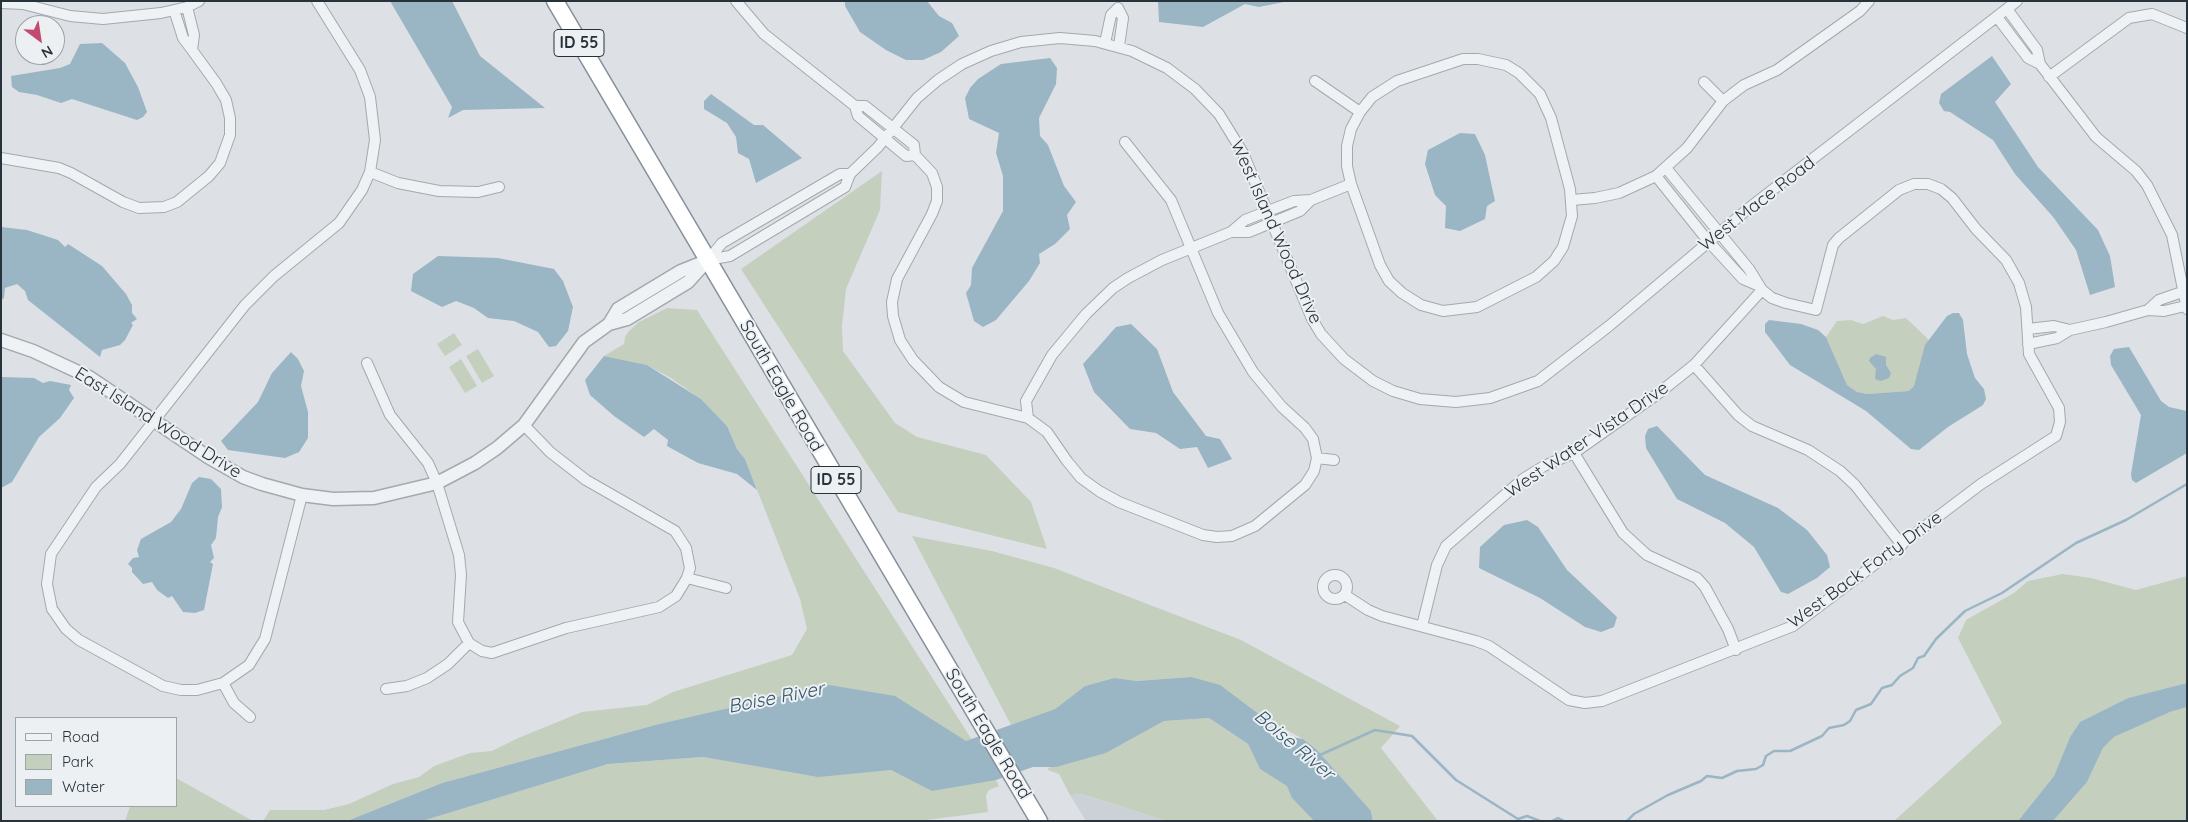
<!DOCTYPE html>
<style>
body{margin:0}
#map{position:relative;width:2188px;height:822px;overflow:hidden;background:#dde1e5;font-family:Quicksand,sans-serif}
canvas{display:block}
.frame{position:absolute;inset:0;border:2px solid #27323a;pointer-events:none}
.legend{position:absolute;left:15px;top:717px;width:162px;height:90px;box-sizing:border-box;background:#ecf0f3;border:1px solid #9da4a9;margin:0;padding:6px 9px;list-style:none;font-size:15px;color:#27323a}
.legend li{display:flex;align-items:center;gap:10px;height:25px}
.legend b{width:25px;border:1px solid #9da4a9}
.north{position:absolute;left:15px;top:15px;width:50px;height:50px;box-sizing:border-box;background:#ecf0f3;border:1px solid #9da4a9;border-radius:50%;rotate:149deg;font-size:14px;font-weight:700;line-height:20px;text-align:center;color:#27323a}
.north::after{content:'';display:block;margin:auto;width:18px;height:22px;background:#c24a70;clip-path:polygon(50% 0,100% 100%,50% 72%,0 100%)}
</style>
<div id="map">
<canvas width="2188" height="822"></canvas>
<div class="frame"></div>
<ul class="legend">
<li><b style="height:6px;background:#eff2f4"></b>Road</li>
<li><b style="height:14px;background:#c5cfbe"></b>Park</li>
<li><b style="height:14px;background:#9ab5c3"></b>Water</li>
</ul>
<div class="north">N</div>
</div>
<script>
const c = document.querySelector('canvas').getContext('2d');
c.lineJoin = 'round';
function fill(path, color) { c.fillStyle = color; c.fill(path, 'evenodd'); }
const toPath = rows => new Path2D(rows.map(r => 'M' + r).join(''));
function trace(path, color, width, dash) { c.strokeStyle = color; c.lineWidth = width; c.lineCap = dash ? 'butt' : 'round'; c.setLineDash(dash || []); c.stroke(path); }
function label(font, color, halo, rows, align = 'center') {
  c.font = font + ' Quicksand,sans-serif'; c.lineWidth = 4; c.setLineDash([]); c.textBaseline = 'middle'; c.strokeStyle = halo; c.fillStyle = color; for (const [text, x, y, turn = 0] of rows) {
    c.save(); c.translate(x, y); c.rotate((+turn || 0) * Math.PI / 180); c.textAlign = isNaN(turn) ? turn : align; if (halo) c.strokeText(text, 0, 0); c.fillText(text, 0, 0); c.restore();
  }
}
const built = toPath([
 [1080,794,1167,821,1086,821,1070,795]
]);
const green = toPath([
 [882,171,880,210,846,289,842,326,843,351,895,423,917,437,986,455,1031,502,1047,549,898,512,741,269],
 [667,308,697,310,972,740,966,741,829,685,659,724,442,783,347,821,263,821,270,810,324,810,349,804,393,784,419,777,434,766,470,753,492,751,516,739,582,712,647,705,673,692,792,655,807,629,800,599,745,459,737,449,727,426,701,399,671,378,647,365,604,356,624,344,625,337,629,331,639,322],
 [1883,316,1893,320,1906,318,1929,340,1914,386,1910,391,1867,394,1857,392,1847,385,1826,337,1837,321,1851,320,1863,324],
 [454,333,462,345,445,356,437,344],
 [478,349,494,376,482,383,466,356],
 [461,359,477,386,465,393,449,367],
 [912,536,992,551,1054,568,1241,640,1400,726,1381,748,1438,821,1373,821,1371,811,1316,749,1303,739,1191,677,1137,681,1114,678,1085,686,1055,709,1011,725],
 [2063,574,2091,578,2136,590,2187,576,2187,683,2128,698,2080,722,2070,737,2054,776,2018,821,1894,821,2002,723,1958,638,1966,620,2014,593,2028,581],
 [2187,707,2187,821,2053,821,2087,782,2103,748,2114,737,2170,712],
 [1209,718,1248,744,1260,769,1288,786,1292,798,1314,821,1167,821,1081,794,1070,795,1059,774,1048,770,1048,768,1106,753,1164,721],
 [703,757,807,775,891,770,919,784,996,780,999,786,989,790,986,795,988,812,919,821,421,821,608,764],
 [176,778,253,821,125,821,130,806,176,806]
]);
const water = toPath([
 [390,1,452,1,480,56,545,108,463,110,448,118,452,107],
 [845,1,927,1,939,16,952,23,959,36,941,52,923,60,906,60,886,50,860,32,845,6],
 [1158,1,1289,1,1259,7,1245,4,1203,27,1159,22],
 [102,43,125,63,138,87,147,112,143,117,137,120,72,99,61,103,37,95,19,92,12,87,11,76,60,68,70,64,80,44],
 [1992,56,2011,84,1995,102,2038,167,2098,230,2110,256,2115,287,2090,295,2076,250,2054,218,2015,174,1993,140,1950,112,1944,111,1939,103,1941,94],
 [1050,58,1057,68,1056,84,1039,118,1040,136,1048,145,1064,186,1076,202,1067,215,1070,229,1055,244,1039,254,1040,263,1029,281,996,320,983,327,974,321,966,293,971,285,972,268,1003,211,1003,176,996,153,999,133,969,119,965,98,970,88,978,79,1001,64],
 [711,94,754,125,763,125,802,158,756,183,749,159,738,153,736,137,727,123,704,109,704,101],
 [1460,133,1475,134,1485,155,1495,201,1487,206,1485,219,1460,231,1445,228,1446,206,1435,195,1425,164,1428,150],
 [1,227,27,230,58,240,65,247,68,244,102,266,126,294,132,305,132,313,137,319,131,323,133,325,125,340,120,345,102,350,100,357,28,300,25,291,17,284,5,288,4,298,1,300],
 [438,256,498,258,554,269,563,281,573,307,568,331,556,346,549,347,538,332,514,321,488,318,474,308,456,301,442,307,411,291,413,274],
 [1953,313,1959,313,1963,320,1967,354,1975,378,1984,389,1986,399,1983,405,1948,427,1919,450,1911,449,1866,411,1790,365,1765,332,1765,324,1769,320,1801,324,1818,330,1826,337,1847,385,1857,392,1867,394,1909,391,1914,386,1925,345,1947,316],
 [1131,324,1157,349,1173,392,1206,436,1220,439,1232,459,1208,468,1197,447,1180,449,1156,433,1130,429,1094,392,1083,364,1116,327],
 [2129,347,2161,401,2169,407,2187,411,2187,453,2136,483,2132,480,2131,474,2141,415,2111,365,2110,356,2114,349],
 [291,352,298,359,304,371,301,386,308,412,308,438,299,452,285,458,228,450,221,441,258,402,272,373],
 [1876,354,1886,357,1886,365,1891,373,1889,378,1881,381,1875,379,1876,369,1869,361,1870,358],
 [604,356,647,365,701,399,727,426,737,449,745,459,757,490,737,474,698,463,667,446,668,440,654,429,644,437,614,416,590,395,585,380],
 [1,377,34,378,43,383,50,381,71,385,69,390,74,398,60,418,39,437,12,482,1,488],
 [1657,426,1705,475,1778,508,1807,530,1827,555,1830,567,1817,578,1788,594,1781,592,1754,547,1725,523,1677,499,1646,448,1645,436,1648,429],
 [199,477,211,479,221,489,222,507,218,517,216,538,211,545,214,558,210,562,213,564,204,610,195,613,183,612,172,596,168,598,157,590,152,582,143,584,132,572,132,568,128,564,133,558,139,557,137,550,141,539,171,522,181,509,192,483],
 [1527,520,1538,527,1567,570,1617,617,1614,627,1601,632,1585,627,1540,598,1479,568,1480,547,1504,525],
 [1191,677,1220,685,1260,715,1265,725,1281,735,1303,739,1316,749,1371,811,1373,821,1314,821,1292,798,1287,786,1260,769,1248,744,1209,718,1164,721,1106,753,1056,767,1033,767,996,780,932,791,891,770,818,777,703,757,608,764,422,821,347,821,442,783,659,724,829,685,895,696,966,741,1055,709,1085,686,1114,678,1137,681],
 [2187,683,2187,707,2170,712,2114,737,2103,748,2087,782,2053,821,2018,821,2054,776,2070,737,2080,722,2128,698]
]);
const stream = toPath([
 [1320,755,1375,730,1412,736,1456,780,1518,819,1527,816,1540,821],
 [1552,821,1558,818,1564,821],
 [1627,821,1634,814,1668,795,1701,781,1707,776,1722,778,1737,771,1756,769,1763,765,1766,756,1774,751,1790,751,1822,736,1829,728,1844,725,1850,721,1856,710,1871,704,1882,688,1892,685,1900,676,1913,668,1918,658,1924,656,1936,639,1965,611,2002,593,2076,543,2126,520,2187,484]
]);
const minor = toPath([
 [736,1,764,34,855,106],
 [1,3,23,4,70,16,103,19,161,13,187,7,199,1],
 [2007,9,2037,50,2040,64],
 [174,10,183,38,192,50,194,35,187,7],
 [1997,17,2028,58,2040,64,2096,137,2136,171,2147,185,2172,235,2187,309],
 [1105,43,1111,15,1118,8,1123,18,1119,46],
 [1463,59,1478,59,1506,65,1519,73,1540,94,1551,118,1570,189,1572,216,1563,247,1554,261,1536,277,1477,307,1443,311,1421,305,1402,293,1389,281,1380,265,1351,184,1347,166,1347,146,1351,129,1360,112,1372,97,1397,81,1463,59],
 [2049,77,2129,18,2152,14,2187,28],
 [1315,81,1360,112],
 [1704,82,1723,101],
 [1125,142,1171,200,1218,313,1253,372,1282,407,1305,428,1313,439,1317,458,1334,460],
 [915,155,906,156,858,116,855,106,865,106,914,145,915,155,932,173,937,187,937,201,932,214,897,279,892,302,893,316,900,340,913,360,939,387,964,402,1028,418,1047,432,1067,461,1081,478,1099,491,1119,502,1203,535,1217,537,1232,536,1255,526,1305,485,1314,471,1317,458],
 [1,158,59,168,71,173,123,202,139,208,164,207,177,202,209,176,220,163,230,135,230,118,226,100,216,83,192,50],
 [370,172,398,183,439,191,478,192,499,187],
 [1656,176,1708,241,1743,279,1757,285],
 [1311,200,1351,184],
 [1572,200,1595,198,1619,193,1656,176,1687,148,1723,101,1744,85,1777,70,1860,11,1869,1],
 [708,260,730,256,845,187,850,174,878,147,917,98,938,80,962,64,991,51,1021,42,1060,38,1095,41,1132,51,1167,68,1195,89,1219,114,1243,153,1312,319,1321,334,1344,359,1373,381,1393,391,1420,399,1456,402,1490,398,1538,381,1609,326,1749,208,2017,1],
 [708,260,722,243,840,174,850,174],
 [2148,310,2159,300,2182,292],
 [2028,329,2054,326,2070,330],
 [2028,344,2057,338,2070,330,2106,322,2148,310,2164,311,2185,306],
 [367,363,390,415,428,463,437,483,459,555,461,575,458,622,469,643,482,651,492,653,566,628,659,607,676,596,687,578,726,588],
 [1694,365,1738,415,1752,426,1808,450,1840,471,1855,485,1902,545],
 [1028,418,1026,401,1052,355,1086,314,1113,288,1128,278,1162,260,1231,232,1249,232,1300,211,1311,200,1294,201,1268,211,1245,220,1231,232],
 [524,425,550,452,586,480,675,531,686,548,690,568,687,578],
 [1574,453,1623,533,1647,555,1697,578,1705,587,1728,629,1736,650],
 [302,495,265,639,249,665,223,683,197,690,181,690,163,686,79,640,66,629,52,609,47,584,51,554,96,487,120,464,245,305,274,276,339,223,362,190,370,172,375,140,370,97,360,70,317,1],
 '1323 587a12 12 0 1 1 24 0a12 12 0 1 1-24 0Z',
 [1345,595,1368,610,1382,616,1476,641,1489,646,1569,700,1585,703,1602,701,1793,626,1981,484,2056,436,2060,422,2059,408,2029,354,2026,307,2019,283,2006,260,1976,229,1952,198,1941,189,1928,184,1914,184,1899,190,1839,238,1833,245,1816,310,1786,303,1772,298,1762,290,1749,269,1666,168],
 [1422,626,1437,565,1446,546,1523,479,1544,466,1574,453,1659,393,1694,365,1762,290],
 [223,683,234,703,250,717],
 [386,689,407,686,427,678,448,664,469,643]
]);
const tertiary = toPath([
 [609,324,618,309,681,271,706,261],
 [1,340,33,351,89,377,208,457,243,477,262,484,302,495,333,499,374,498,437,483,475,463,497,448,524,425,584,342,609,324,627,319,688,282,708,260]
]);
const trunk = toPath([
 [555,1,1039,821]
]);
const shields = [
 [579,43,50],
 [836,480,50]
];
const shieldNames = [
 ["ID 55",579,43],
 ["ID 55",836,480]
];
const streetNames = [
 ["West Mace Road",1757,204,-38],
 ["West Island Wood Drive",1276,232,66],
 ["South Eagle Road",781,386,60],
 ["East Island Wood Drive",158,423,32],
 ["West Water Vista Drive",1587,440,-34],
 ["West Back Forty Drive",1865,570,-36],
 ["South Eagle Road",988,734,59]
];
const waterNames = [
 ["Boise River",776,698,-11],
 ["Boise River",1294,745,40]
];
fill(built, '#cbd1d6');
fill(green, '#c5cfbe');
fill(water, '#9ab5c3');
trace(stream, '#9ab5c3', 2.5);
trace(minor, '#a3a9ae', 12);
trace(tertiary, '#a3a9ae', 15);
trace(trunk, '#85919b', 19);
trace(minor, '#eff2f4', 10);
trace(tertiary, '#eff2f4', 12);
trace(trunk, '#fff', 16);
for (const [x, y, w] of shields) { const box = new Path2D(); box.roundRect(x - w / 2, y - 13.5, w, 27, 4); c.fillStyle = '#ecf0f3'; c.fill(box); trace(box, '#27323a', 1); }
label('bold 16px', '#27323a', null, shieldNames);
label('18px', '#27323a', '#ecf0f3', streetNames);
label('italic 19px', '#35566b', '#ecf0f3', waterNames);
</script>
